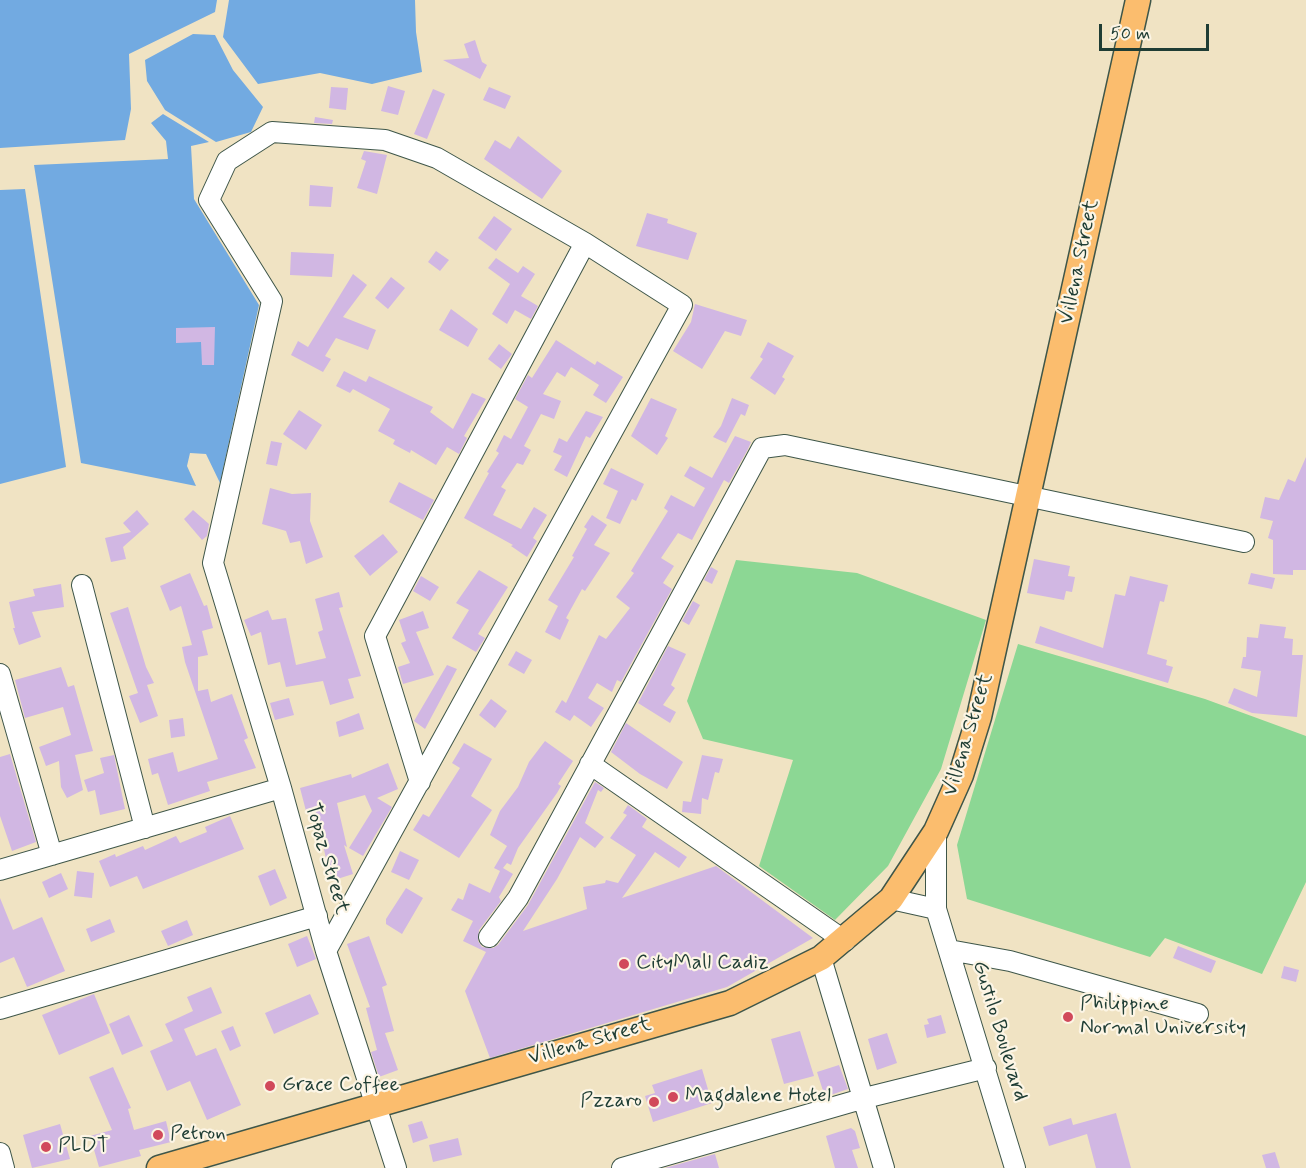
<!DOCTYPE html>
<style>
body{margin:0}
#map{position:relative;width:1306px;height:1168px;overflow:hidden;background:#f0e3c3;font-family:Mynerve,sans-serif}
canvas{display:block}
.scale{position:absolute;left:1099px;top:24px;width:110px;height:27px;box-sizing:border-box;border:3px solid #1f3d34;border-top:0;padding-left:8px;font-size:18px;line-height:21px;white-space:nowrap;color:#1f3d34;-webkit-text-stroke:4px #fcf5e5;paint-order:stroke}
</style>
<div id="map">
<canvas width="1306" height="1168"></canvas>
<div class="scale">50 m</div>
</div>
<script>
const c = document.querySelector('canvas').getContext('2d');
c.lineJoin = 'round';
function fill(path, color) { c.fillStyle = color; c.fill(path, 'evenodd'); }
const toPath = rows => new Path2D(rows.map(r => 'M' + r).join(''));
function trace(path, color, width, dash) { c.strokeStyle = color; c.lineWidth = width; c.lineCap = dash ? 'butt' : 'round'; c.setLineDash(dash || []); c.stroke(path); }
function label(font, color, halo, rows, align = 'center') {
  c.font = font + ' Mynerve,sans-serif'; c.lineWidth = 4.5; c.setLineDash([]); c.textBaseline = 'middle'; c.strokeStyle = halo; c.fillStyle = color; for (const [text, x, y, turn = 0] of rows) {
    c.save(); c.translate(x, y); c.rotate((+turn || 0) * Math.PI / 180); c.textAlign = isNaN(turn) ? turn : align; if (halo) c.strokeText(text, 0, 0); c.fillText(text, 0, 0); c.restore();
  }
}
const green = toPath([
 [736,560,857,573,986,620,941,769,888,866,835,920,759,866,793,760,703,739,687,701],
 [1018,644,1205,699,1306,736,1306,882,1262,974,1165,938,1150,957,967,899,957,845]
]);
const water = toPath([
 [0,0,217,0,215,12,129,54,131,109,125,140,0,148],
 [229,0,415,0,416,32,422,72,372,84,320,73,258,84,223,37],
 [193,34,215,35,233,70,263,107,251,132,216,142,165,110,147,81,145,60],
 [163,114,209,142,191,146,194,199,259,305,220,483,206,454,190,453,187,466,196,486,81,463,34,165,168,159,166,141,151,123],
 [25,189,66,467,0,484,0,190]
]);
const building = toPath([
 [475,40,482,62,487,65,480,79,443,60,469,58,464,44],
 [388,86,405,91,398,115,381,111],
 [331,87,348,88,346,110,329,108],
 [489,87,511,96,505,109,483,100],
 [433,89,445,94,427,139,414,134],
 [315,117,333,120,332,124,314,123],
 [518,136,562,171,542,199,484,159,495,140,510,149],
 [364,151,387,155,377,194,357,188,366,161,361,159],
 [310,185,333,187,331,207,309,206],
 [647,213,668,219,667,223,697,233,688,260,636,246],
 [494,216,512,229,496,251,478,238],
 [436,251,449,260,440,271,428,262],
 [291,252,334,254,332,277,290,275],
 [496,258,518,273,523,266,535,274,521,296,538,306,531,319,515,310,507,324,492,314,510,284,488,268],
 [353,274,367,285,343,317,376,330,368,350,336,338,325,356,331,359,323,372,291,355,298,341,308,347],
 [391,277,405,288,388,309,375,298],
 [695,304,747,320,741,336,725,331,702,369,673,351,691,322],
 [451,309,478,329,468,347,439,330],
 [215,327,214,365,202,365,201,342,176,343,176,328],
 [556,340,595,365,597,361,623,377,606,403,593,395,599,385,571,367,565,377,557,372,543,394,561,401,554,419,541,414,524,446,531,450,523,465,517,463,501,487,506,490,493,515,521,529,534,507,547,515,533,538,537,541,527,557,511,546,513,545,464,518,489,473,487,472,499,453,496,451,504,435,511,439,528,407,515,399,528,375,532,378],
 [768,342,794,356,782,377,785,379,775,395,750,378,763,359,760,357],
 [499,344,512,354,501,369,488,359],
 [344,371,366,382,369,376,433,407,430,412,453,429,472,393,486,399,464,436,467,438,459,454,447,447,436,465,411,450,410,453,393,444,395,440,378,431,390,409,353,389,350,393,336,386],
 [651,398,677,409,665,436,668,438,657,455,631,436],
 [732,398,749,405,745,416,741,414,726,443,713,437,721,426],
 [299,410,322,425,306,450,283,434],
 [586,411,603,417,590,438,586,436,567,477,554,470,562,456,553,452,559,438,567,442],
 [735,436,751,442,748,449,729,483,724,480,692,540,678,533,661,558,674,566,663,583,672,589,621,682,617,680,612,692,597,683,588,698,604,708,591,727,574,715,570,721,555,712,562,700,566,703,599,635,606,639,630,608,616,597,634,573,631,571,668,511,664,508,671,495,694,507,705,488,684,476,690,466,712,478],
 [271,441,282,443,277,466,266,464],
 [1306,457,1306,570,1293,570,1293,575,1273,574,1273,540,1268,538,1273,521,1260,518,1265,497,1279,500,1288,479,1295,482],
 [611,468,644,484,636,501,632,499,620,524,606,518,618,491,603,484],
 [399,482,434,500,423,520,389,502],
 [270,488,292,494,311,493,310,521,323,557,306,564,300,541,290,543,286,531,262,524],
 [137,510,149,524,123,547,126,559,111,562,105,538,131,532,123,523],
 [193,510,209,524,207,536,202,540,184,519],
 [592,515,607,525,594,545,610,553,585,591,582,589,566,618,569,620,560,640,545,632,558,606,548,600,574,557,572,556,587,529,584,527],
 [383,534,398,552,370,576,354,556],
 [1034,559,1070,566,1068,576,1075,577,1072,592,1066,591,1064,600,1027,593],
 [711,567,718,571,712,584,704,580],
 [479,570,508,587,478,634,485,638,476,652,452,638,469,610,456,603],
 [190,573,204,606,207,605,213,628,202,631,208,655,198,657,198,691,208,689,211,702,232,694,248,738,244,740,256,768,207,782,210,791,168,805,158,773,152,775,148,759,173,752,178,772,218,759,185,662,182,647,192,645,181,606,170,611,160,586],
 [1251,573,1275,578,1272,589,1248,584],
 [421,576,439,587,430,601,413,591],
 [1130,576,1168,585,1164,602,1160,601,1147,654,1167,660,1166,665,1173,667,1168,683,1035,643,1040,626,1103,648,1115,594,1125,596],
 [61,584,64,607,32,612,41,637,19,645,13,628,15,628,9,602,35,596,33,589],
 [339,592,343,607,339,608,361,676,348,679,354,698,330,705,323,681,286,687,280,662,268,665,261,632,251,636,244,620,268,610,272,620,286,618,296,665,326,658,318,632,323,630,315,599],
 [693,601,700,605,689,625,682,621],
 [128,607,146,667,154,683,147,685,158,716,140,723,129,696,138,693,110,613],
 [423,611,429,628,416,632,434,675,403,684,398,667,410,663,401,643,406,641,399,620],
 [1260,624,1286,627,1284,638,1293,639,1292,655,1303,655,1297,717,1252,713,1228,703,1234,688,1257,697,1261,671,1241,668,1243,657,1246,657,1247,637,1258,638],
 [668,646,686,654,671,685,675,688,663,705,676,712,670,723,638,703],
 [516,651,532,660,524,674,508,665],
 [447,665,457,669,425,729,414,721],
 [61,667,68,687,74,685,93,751,75,755,83,790,67,798,61,787,59,761,46,766,39,747,71,735,63,707,25,718,15,680],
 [289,698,294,715,275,720,270,703],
 [491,699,507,711,495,728,479,715],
 [359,713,364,729,339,737,336,722],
 [183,718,185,736,171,738,169,720],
 [626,723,683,762,667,789,640,774,611,752],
 [545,741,573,761,558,784,561,786,557,793,518,848,511,865,507,863,503,868,513,874,499,897,501,901,479,930,478,941,482,947,493,948,498,945,528,905,595,782,604,788,601,792,598,790,585,823,604,837,595,848,580,837,557,879,523,931,587,909,583,887,605,883,606,880,618,883,636,855,610,838,627,815,623,813,628,805,647,819,642,827,687,857,679,868,655,852,622,898,716,866,813,938,727,987,490,1058,465,991,486,952,463,941,473,921,451,910,458,898,463,900,469,883,490,893,500,871,494,868,507,846,490,835,500,811,518,787,529,762],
 [464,743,492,759,471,796,492,810,459,858,413,830,423,814,429,817,460,768,452,763],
 [10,754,36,842,12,851,0,816,0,757],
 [114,755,125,809,100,815,95,790,88,792,84,780,104,773,100,758],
 [702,755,723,759,719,773,715,772,708,800,702,798,701,814,682,812,683,801,691,802],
 [388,763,398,789,377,798,392,807,363,856,349,848,372,811,365,795,337,803,347,847,344,845,353,874,331,881,315,809,306,811,300,788,351,774,352,778],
 [230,816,244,849,143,889,137,876,110,887,99,861,115,854,116,857,143,846,145,850,176,836,180,843,207,832,205,827],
 [400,851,419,860,409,880,391,872],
 [275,869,287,898,270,906,258,876],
 [77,871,94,873,92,898,74,896],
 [61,873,68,889,49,898,42,882],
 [406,888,423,898,402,934,386,924,386,919],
 [0,898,13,930,42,917,65,971,27,987,14,957,0,963],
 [110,919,115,932,91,942,86,929],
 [187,920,193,935,168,946,161,931],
 [307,936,316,959,297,967,288,944],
 [369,936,387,985,382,987,394,1031,385,1033,398,1070,379,1077,371,1052,377,1050,366,1008,370,1007,347,944],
 [1178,946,1216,961,1211,973,1173,958],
 [1284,966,1299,970,1296,982,1281,978],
 [211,987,222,1013,184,1029,196,1056,216,1048,241,1105,207,1120,190,1081,167,1091,150,1051,173,1041,165,1024,193,1011,187,997],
 [94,994,110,1033,59,1055,42,1015],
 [310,994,319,1014,274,1034,265,1013],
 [129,1015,143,1046,122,1055,109,1024],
 [941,1015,946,1033,927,1038,924,1025,929,1024,927,1019],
 [233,1026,241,1046,230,1051,221,1031],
 [800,1031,814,1076,784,1084,771,1039],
 [887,1033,897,1063,877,1070,868,1039],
 [839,1065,848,1089,825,1097,817,1072],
 [113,1067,131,1108,128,1109,134,1130,166,1121,171,1142,139,1150,141,1156,99,1167,90,1136,112,1130,89,1077],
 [702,1069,712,1103,653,1122,645,1096,655,1093,652,1085],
 [1116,1113,1131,1168,1096,1168,1087,1134,1049,1146,1043,1127,1071,1118,1073,1125],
 [422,1121,428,1138,413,1143,408,1125],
 [60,1124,70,1159,32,1168,23,1135],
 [851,1128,855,1131,860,1148,852,1150,858,1168,835,1168,826,1136],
 [458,1138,462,1155,433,1162,429,1145],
 [1275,1152,1280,1168,1266,1168,1262,1155],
 [715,1154,719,1168,665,1168]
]);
const minor = toPath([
 [82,585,145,828],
 [0,674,52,855],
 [590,764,845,941],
 [420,782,375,636,585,243],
 [936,831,936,909,1015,1168],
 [0,870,281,788],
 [891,899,936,909],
 [489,937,518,898,762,448,785,445,1244,542],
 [949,950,1010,961,1198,1014],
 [326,951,682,305,585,243,437,158,385,140,272,132,227,161,209,200,272,301,213,563,281,788,326,951,396,1168],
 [821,958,884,1168],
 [0,1009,317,916],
 [0,1153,4,1168],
 [622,1168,865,1098,986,1068]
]);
const major = toPath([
 [159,1168,730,1003,821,958,891,899,936,831,961,775,979,717,1138,0]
]);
const markers = [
 [624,964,6,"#d1495b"],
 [1068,1017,6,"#d1495b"],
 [270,1086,6,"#d1495b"],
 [673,1097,6,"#d1495b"],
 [654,1102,6,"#d1495b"],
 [158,1135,6,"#d1495b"],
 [46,1147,6,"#d1495b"]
];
const streetNames = [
 ["Villena Street",1080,262,-78],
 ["Villena Street",969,735,-73],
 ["Topaz Street",326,859,74],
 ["Gustilo Boulevard",999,1031,73],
 ["Villena Street",590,1042,-16]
];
const poiNames = [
 ["CityMall Cadiz",636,964],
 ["Philippine",1080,1005],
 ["Normal University",1080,1029],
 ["Grace Coffee",282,1086],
 ["Magdalene Hotel",685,1097],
 ["Pzzaro",642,1102,"right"],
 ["Petron",170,1135],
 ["PLDT",58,1147]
];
fill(green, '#8cd794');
fill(water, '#72aae1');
fill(building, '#d1b7e3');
trace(minor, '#3e5649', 22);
trace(major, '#3e5649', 27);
trace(minor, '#fff', 20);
trace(major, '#fbbd6e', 24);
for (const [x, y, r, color] of markers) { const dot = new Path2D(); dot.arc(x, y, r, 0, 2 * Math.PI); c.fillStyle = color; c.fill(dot); trace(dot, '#fcf5e5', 2); }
label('21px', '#1f3d34', '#fcf5e5', streetNames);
label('21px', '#1f3d34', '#fcf5e5', poiNames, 'left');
</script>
